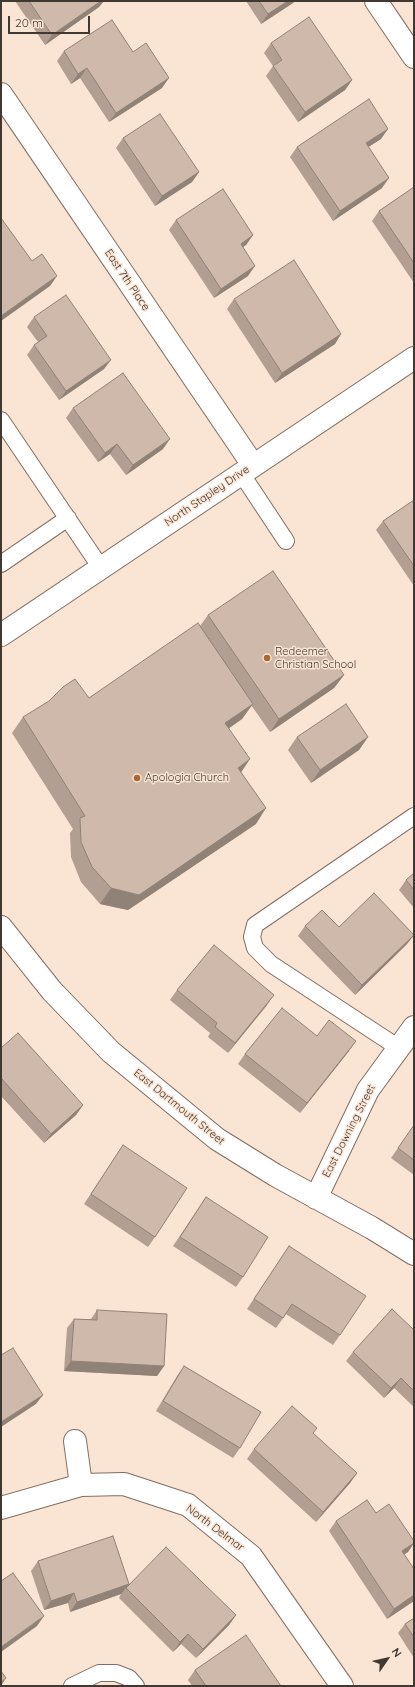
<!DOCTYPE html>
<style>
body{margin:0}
#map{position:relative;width:415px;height:1687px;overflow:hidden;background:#fae4d4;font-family:Quicksand,sans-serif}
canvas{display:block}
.frame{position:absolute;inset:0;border:2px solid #403831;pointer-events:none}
.north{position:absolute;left:367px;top:1639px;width:40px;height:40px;-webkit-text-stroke:3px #fae4d4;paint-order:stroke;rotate:56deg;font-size:11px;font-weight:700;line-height:16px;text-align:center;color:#403831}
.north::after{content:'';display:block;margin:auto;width:14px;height:18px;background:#403831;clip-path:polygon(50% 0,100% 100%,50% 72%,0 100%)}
.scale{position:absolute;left:8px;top:16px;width:82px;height:18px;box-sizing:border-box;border:2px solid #403831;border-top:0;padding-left:5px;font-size:12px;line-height:14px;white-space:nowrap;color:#403831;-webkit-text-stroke:3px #fae4d4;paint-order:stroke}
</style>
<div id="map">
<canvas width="415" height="1687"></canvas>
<div class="frame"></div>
<div class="north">N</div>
<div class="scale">20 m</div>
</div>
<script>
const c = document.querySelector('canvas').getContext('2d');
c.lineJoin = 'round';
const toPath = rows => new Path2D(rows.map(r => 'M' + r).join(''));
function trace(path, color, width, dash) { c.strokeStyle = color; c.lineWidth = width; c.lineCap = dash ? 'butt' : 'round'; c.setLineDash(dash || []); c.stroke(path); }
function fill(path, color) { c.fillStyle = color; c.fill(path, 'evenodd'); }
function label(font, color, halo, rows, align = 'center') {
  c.font = font + ' Quicksand,sans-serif'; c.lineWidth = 3; c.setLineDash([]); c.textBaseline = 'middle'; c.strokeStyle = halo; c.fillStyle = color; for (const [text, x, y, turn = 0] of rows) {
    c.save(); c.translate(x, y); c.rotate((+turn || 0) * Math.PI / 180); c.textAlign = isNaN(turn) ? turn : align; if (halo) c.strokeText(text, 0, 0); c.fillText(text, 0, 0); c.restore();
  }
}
const service = toPath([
 [1,420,101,568],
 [241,473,286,541],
 [1,564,68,518],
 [399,1048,271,964,255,948,252,937,255,925,414,816],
 [72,1686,99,1673,116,1673,129,1678,136,1686]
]);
const minor = toPath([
 [1,94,253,465],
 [1,927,52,991,111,1052,217,1139,275,1175,372,1228,414,1254],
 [316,1198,368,1090,414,1027],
 [75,1441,81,1485],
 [1,1508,81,1485,124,1484,188,1505,251,1556,342,1686]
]);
const tertiary = toPath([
 [376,1,414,57]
]);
const secondary = toPath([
 [1,635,414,358]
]);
const wall = toPath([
 [15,1,104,1,99,7,45,45],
 [246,1,295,1,293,3,261,24],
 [271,43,352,80,345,90,298,122,266,76,273,66,264,53],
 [64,51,133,52,162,88,109,122,80,78,71,84,57,61],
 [123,138,199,172,192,182,155,206,116,148],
 [381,139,368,147,382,188,333,221,290,157,297,147],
 [414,187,414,283,372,221,379,211],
 [176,220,253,235,246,245,243,247,248,276,214,298,169,230],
 [234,299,341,334,335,344,275,383,227,309],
 [34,317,104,369,59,400,27,355,34,345,38,342,27,327],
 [73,408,163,449,126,475,110,454,98,462,66,418],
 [414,500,414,586,376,530,383,521],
 [208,615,344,675,334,688,270,732,251,705,242,719,229,728,256,824,128,910,100,904,81,882,71,857,70,833,73,829,12,733,23,717,89,698,200,626],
 [297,737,368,737,359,750,311,783,288,750],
 [414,873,414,908,399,890,406,880],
 [305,926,339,927,414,935,407,944,355,995,298,936],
 [177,990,267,1005,228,1053,208,1037,210,1033,170,1000],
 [317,1036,349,1051,300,1113,238,1064,245,1054],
 [1,1048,83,1105,76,1115,44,1143,1,1096],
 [414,1125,414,1175,391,1158],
 [123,1145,155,1237,148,1247,84,1204],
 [206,1197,243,1277,236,1287,173,1246],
 [289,1246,340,1335,333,1345,286,1314,276,1328,247,1309],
 [97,1310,164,1366,157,1376,64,1371,67,1328,74,1319,91,1319],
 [414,1330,414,1407,394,1388,384,1398,346,1361,353,1352],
 [184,1366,240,1448,233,1458,156,1411,177,1376],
 [313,1434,357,1473,350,1483,316,1522,247,1459,254,1449],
 [376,1513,414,1541,414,1543,408,1552,404,1554,414,1601,387,1619,329,1531,336,1521],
 [38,1561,129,1584,236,1615,229,1625,196,1658,181,1644,173,1652,119,1598,121,1594,70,1612,68,1603,44,1610,31,1571],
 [414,1618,414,1658,398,1633,405,1624],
 [195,1670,281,1686,192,1686,188,1680]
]);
const shadedWall = toPath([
 [101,1,104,1,99,7,45,45,52,35],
 [288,1,295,1,293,3,261,24,268,14],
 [87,68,80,78,71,84,78,74],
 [169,78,162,88,109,122,116,113],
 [352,80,345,90,298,122,305,112],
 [388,129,381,139,359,153,366,143],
 [199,172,192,182,155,206,162,196],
 [389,178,382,188,333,221,340,211],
 [253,235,246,245,234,253,241,244],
 [255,266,248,276,214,298,221,289],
 [57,276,50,286,1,321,1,316],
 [341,334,335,344,275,383,282,373],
 [111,360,104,369,59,400,66,391],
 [170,439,163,449,126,475,133,465],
 [117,444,110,454,98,462,105,453],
 [344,675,334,688,270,732,279,719],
 [253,704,242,719,215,738,225,723],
 [368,737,359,750,311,783,320,770],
 [250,759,240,774,238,768],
 [266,808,256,824,128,910,100,904,111,888],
 [414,935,407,944,355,995,362,985],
 [274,995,267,1005,228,1053,235,1043],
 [356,1041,349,1051,300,1113,307,1103],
 [83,1105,76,1115,44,1143,51,1134],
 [71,1361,164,1366,157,1376,64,1371],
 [401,1378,394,1388,384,1398,391,1388],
 [43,1395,36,1404,1,1427,1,1422],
 [357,1473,350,1483,316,1522,323,1512],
 [414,1543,408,1552,395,1561,402,1551],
 [129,1584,121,1594,70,1612,77,1602],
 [74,1593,68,1603,44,1610,51,1601],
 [414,1595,414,1601,387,1619,394,1609],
 [236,1615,229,1625,196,1658,203,1649],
 [44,1616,37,1626,1,1652,1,1647],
 [188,1634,181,1644,173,1652,180,1642],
 [6,1678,1,1686,1,1682]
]);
const building = toPath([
 [29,1,101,1,52,35,29,1],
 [259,1,288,1,268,14,259,1],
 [309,17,352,80,305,112,273,66,282,60,271,43,309,17],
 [112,20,133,52,146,43,169,78,116,113,87,68,78,74,64,51,112,20],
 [369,99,388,129,366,143,389,178,340,211,297,147,369,99],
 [160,114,199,172,162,196,123,138,160,114],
 [414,187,414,263,379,211,414,187],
 [223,189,253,235,241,244,255,266,221,289,176,220,223,189],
 [1,218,32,261,42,254,57,276,1,316,1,218],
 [294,260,341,334,282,373,234,299,294,260],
 [66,295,111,360,66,391,34,345,47,336,34,317,66,295],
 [123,373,170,439,133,465,117,444,105,453,73,408,123,373],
 [414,500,414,566,383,521,414,500],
 [273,571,344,675,279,719,208,615,273,571],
 [198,623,253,704,225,723,250,759,238,768,266,808,139,895,111,888,92,867,81,842,80,818,85,816,23,717,49,701,63,687,75,679,89,698,198,623],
 [346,704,368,737,320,770,297,737,346,704],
 [414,873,414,890,406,880,414,873],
 [374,893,414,935,362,985,305,926,322,910,339,927,374,893],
 [214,945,274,995,235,1043,215,1027,217,1023,177,990,214,945],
 [282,1008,317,1036,329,1020,356,1041,307,1103,245,1054,282,1008],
 [18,1033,83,1105,51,1134,1,1078,1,1048,18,1033],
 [414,1125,414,1160,398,1148,414,1125],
 [123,1145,187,1188,155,1237,91,1194,123,1145],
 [206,1197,268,1237,243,1277,180,1237,206,1197],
 [289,1246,366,1296,340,1335,292,1304,283,1318,254,1299,289,1246],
 [392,1309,414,1330,414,1391,401,1378,391,1388,353,1352,392,1309],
 [97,1310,167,1314,164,1366,71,1361,74,1319,97,1320,97,1310],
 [13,1348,43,1395,1,1422,1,1355,13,1348],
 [184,1366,261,1412,240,1448,163,1401,184,1366],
 [292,1406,317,1428,313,1433,357,1473,323,1512,254,1449,292,1406],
 [367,1500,376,1513,389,1504,414,1541,414,1543,402,1551,414,1569,414,1595,394,1609,336,1521,367,1500],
 [113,1536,129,1584,77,1602,74,1593,51,1601,38,1561,113,1536],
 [166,1547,236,1615,203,1649,188,1634,180,1642,126,1588,166,1547],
 [13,1573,44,1616,1,1647,1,1581,13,1573],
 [414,1618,414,1637,405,1624,414,1618],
 [246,1635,281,1686,206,1686,195,1670,246,1635],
 [1,1671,6,1678,1,1682,1,1671]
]);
const markers = [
 [267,658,4,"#aa6933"],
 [137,778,4,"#aa6933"]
];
const streetNames = [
 ["East 7th Place",127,280,56],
 ["North Stapley Drive",207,496,-34],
 ["East Dartmouth Street",179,1107,39],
 ["East Downing Street",349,1131,-63],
 ["North Delmar",215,1528,37]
];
const poiNames = [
 ["Redeemer",275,652],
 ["Christian School",275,665],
 ["Apologia Church",145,778]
];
trace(service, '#826e60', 18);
trace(minor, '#826e60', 24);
trace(tertiary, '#826e60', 24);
trace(secondary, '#826e60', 24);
trace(service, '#fff', 16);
trace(minor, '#fff', 22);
trace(tertiary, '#fff', 22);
trace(secondary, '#fff', 22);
fill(wall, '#b29f92');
fill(shadedWall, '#918277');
fill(building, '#cfb9aa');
trace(building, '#918277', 1);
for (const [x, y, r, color] of markers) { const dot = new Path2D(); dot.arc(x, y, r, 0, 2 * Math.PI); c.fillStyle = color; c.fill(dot); trace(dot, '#fae4d4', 1.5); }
label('11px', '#403831', '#fae4d4', streetNames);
label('11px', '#403831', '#fae4d4', poiNames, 'left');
</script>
